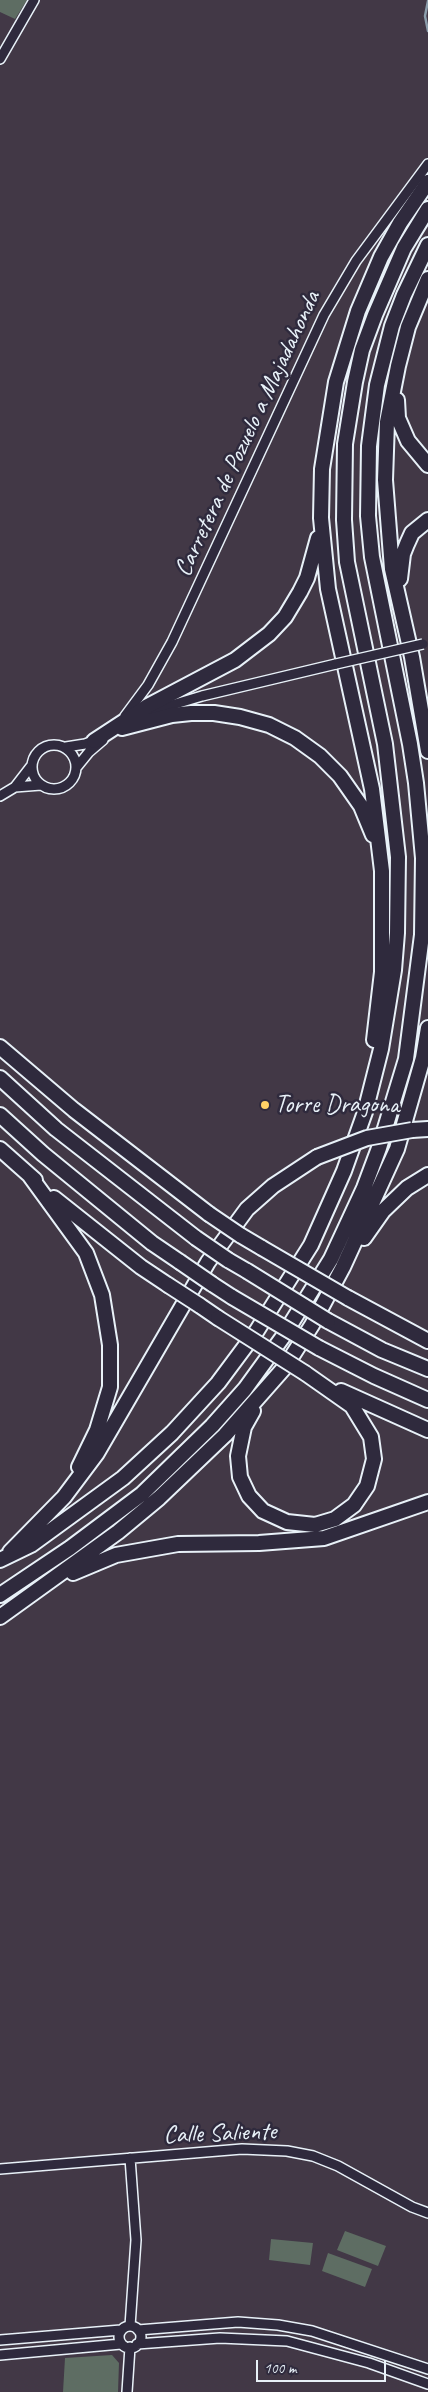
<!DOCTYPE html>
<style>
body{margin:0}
#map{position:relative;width:428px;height:2392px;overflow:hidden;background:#423846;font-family:Caveat,sans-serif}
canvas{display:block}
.scale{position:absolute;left:256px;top:2360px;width:130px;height:22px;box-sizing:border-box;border:2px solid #e8f1f8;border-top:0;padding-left:6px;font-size:15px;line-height:18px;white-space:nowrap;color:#e8f1f8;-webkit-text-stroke:4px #2f2a3d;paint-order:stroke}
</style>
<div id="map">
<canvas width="428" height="2392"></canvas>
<div class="scale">100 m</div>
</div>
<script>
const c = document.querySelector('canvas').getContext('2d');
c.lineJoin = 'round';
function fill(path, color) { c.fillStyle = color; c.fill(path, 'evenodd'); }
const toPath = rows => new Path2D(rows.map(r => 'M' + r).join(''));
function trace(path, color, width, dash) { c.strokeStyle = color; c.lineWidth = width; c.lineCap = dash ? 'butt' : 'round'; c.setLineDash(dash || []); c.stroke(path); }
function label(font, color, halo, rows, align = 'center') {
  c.font = font + ' Caveat,sans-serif'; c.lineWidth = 5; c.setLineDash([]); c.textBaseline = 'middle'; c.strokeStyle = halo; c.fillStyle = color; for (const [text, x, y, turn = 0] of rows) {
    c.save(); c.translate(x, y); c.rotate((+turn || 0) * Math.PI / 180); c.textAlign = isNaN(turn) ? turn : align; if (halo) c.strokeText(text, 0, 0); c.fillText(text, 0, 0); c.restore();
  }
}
const green = toPath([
 [0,0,27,0,15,19,0,12],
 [345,2231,386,2246,378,2266,337,2250],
 [271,2239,313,2243,310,2265,269,2260],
 [328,2253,372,2269,365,2287,322,2271],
 [112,2355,119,2363,118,2392,63,2392,65,2358]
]);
const stream = toPath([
 [428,1,425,16,428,31]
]);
const minor = toPath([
 [0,59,34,0],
 [125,716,148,685,172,642,324,315,356,261,428,164],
 [142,718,172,705,202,696,336,664],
 '32 767a22 22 0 1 1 44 0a22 22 0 1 1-44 0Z',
 [66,747,85,744,99,739],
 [76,768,89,752,103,740],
 [15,787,41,785],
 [0,796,15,787,32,765],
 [130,2158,136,2240,130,2326],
 [0,2169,242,2149,287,2151,313,2156,338,2166,412,2207,428,2213],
 '119 2337a11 11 0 1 1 22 0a11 11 0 1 1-22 0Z',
 [138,2330,238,2322,278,2325,312,2331,428,2369],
 [0,2340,121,2330],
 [137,2344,220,2338,287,2341,369,2363,428,2384],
 [0,2355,121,2344],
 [127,2392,130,2347]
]);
const highway = toPath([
 [428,279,408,327,398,366,387,422,385,480,392,569,412,657,428,751],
 [397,400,398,418,408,441,428,465],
 [400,579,403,554,407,544,412,533,428,520],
 [122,728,172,715,191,713,214,713,240,717,269,725,295,738,320,756,340,776,361,806,373,835],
 [94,741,146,707,235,660,269,634,285,617,300,592,307,578,318,538],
 [374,1040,382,972,382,871,372,789,328,589,321,518,322,469,336,382,358,311,381,257,400,223,428,182],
 [0,1047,74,1110,209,1214],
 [0,1078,56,1129,196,1238],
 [0,1115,43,1154,152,1243,180,1262],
 [412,1130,428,1129],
 [0,1149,35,1180],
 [30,1176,86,1253,102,1295,110,1345,110,1387,97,1430,79,1467],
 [54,1198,141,1267,168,1285],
 [240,1235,262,1248],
 [364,1238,383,1211,407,1188,428,1175],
 [228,1260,247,1271],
 [212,1284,232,1297],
 [348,1298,428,1341],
 [199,1305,218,1318],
 [328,1321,382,1350,428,1369],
 [319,1348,374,1376,428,1400],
 [341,1391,428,1430],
 [253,1411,244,1427,238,1456,240,1477,249,1496,263,1511,287,1522,315,1525,335,1519,354,1505,367,1486,374,1459,371,1437,352,1406,305,1373],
 [10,1552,64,1497,97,1453,208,1262,247,1209,273,1186,317,1157],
 [0,1560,31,1545,123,1478,172,1433,218,1383,256,1332,311,1245,344,1171,365,1112,381,1049,394,970,397,933,398,857,385,744,347,562,344,520,345,444,355,382,362,350,375,315,404,248,428,209],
 [73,1573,116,1555,178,1544,259,1543,324,1538,428,1502],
 [0,1595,70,1548,142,1494,212,1426,245,1389,282,1338,331,1259,364,1188,379,1148,406,1059,422,935,423,858,416,783,410,744,372,557,368,516,369,446,377,385,392,326,404,295,428,245],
 [0,1617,118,1532,159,1498,225,1435,285,1367,312,1325,343,1267,397,1149,423,1058,428,1028]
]);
const minorBridge = toPath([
 [336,664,423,644]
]);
const highwayBridge = toPath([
 [317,1157,367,1138,412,1130],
 [209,1214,240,1235],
 [196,1238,228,1260],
 [262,1248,348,1298],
 [180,1262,212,1284],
 [247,1271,328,1321],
 [168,1285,199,1305],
 [232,1297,319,1348],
 [218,1318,305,1373]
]);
const markers = [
 [265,1105,5,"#ffd166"]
];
const streetNames = [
 ["Carretera de Pozuelo a Majadahonda",248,434,-65],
 ["Calle Saliente",220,2134,-2]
];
const poiNames = [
 ["Torre Dragona",275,1105]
];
fill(green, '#5e6d63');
trace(stream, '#8c9eac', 2.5);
trace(minor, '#e8f1f8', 12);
trace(highway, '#e8f1f8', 18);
trace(minor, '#2f2a3d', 9);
trace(highway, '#2f2a3d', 14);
trace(minorBridge, '#e8f1f8', 12, []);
trace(highwayBridge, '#e8f1f8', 18, []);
trace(minorBridge, '#2f2a3d', 9);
trace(highwayBridge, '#2f2a3d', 14);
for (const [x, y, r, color] of markers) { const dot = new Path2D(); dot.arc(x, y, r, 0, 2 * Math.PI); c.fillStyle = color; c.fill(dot); trace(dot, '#2f2a3d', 2); }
label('25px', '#e8f1f8', '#2f2a3d', streetNames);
label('25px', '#e8f1f8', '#2f2a3d', poiNames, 'left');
</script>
